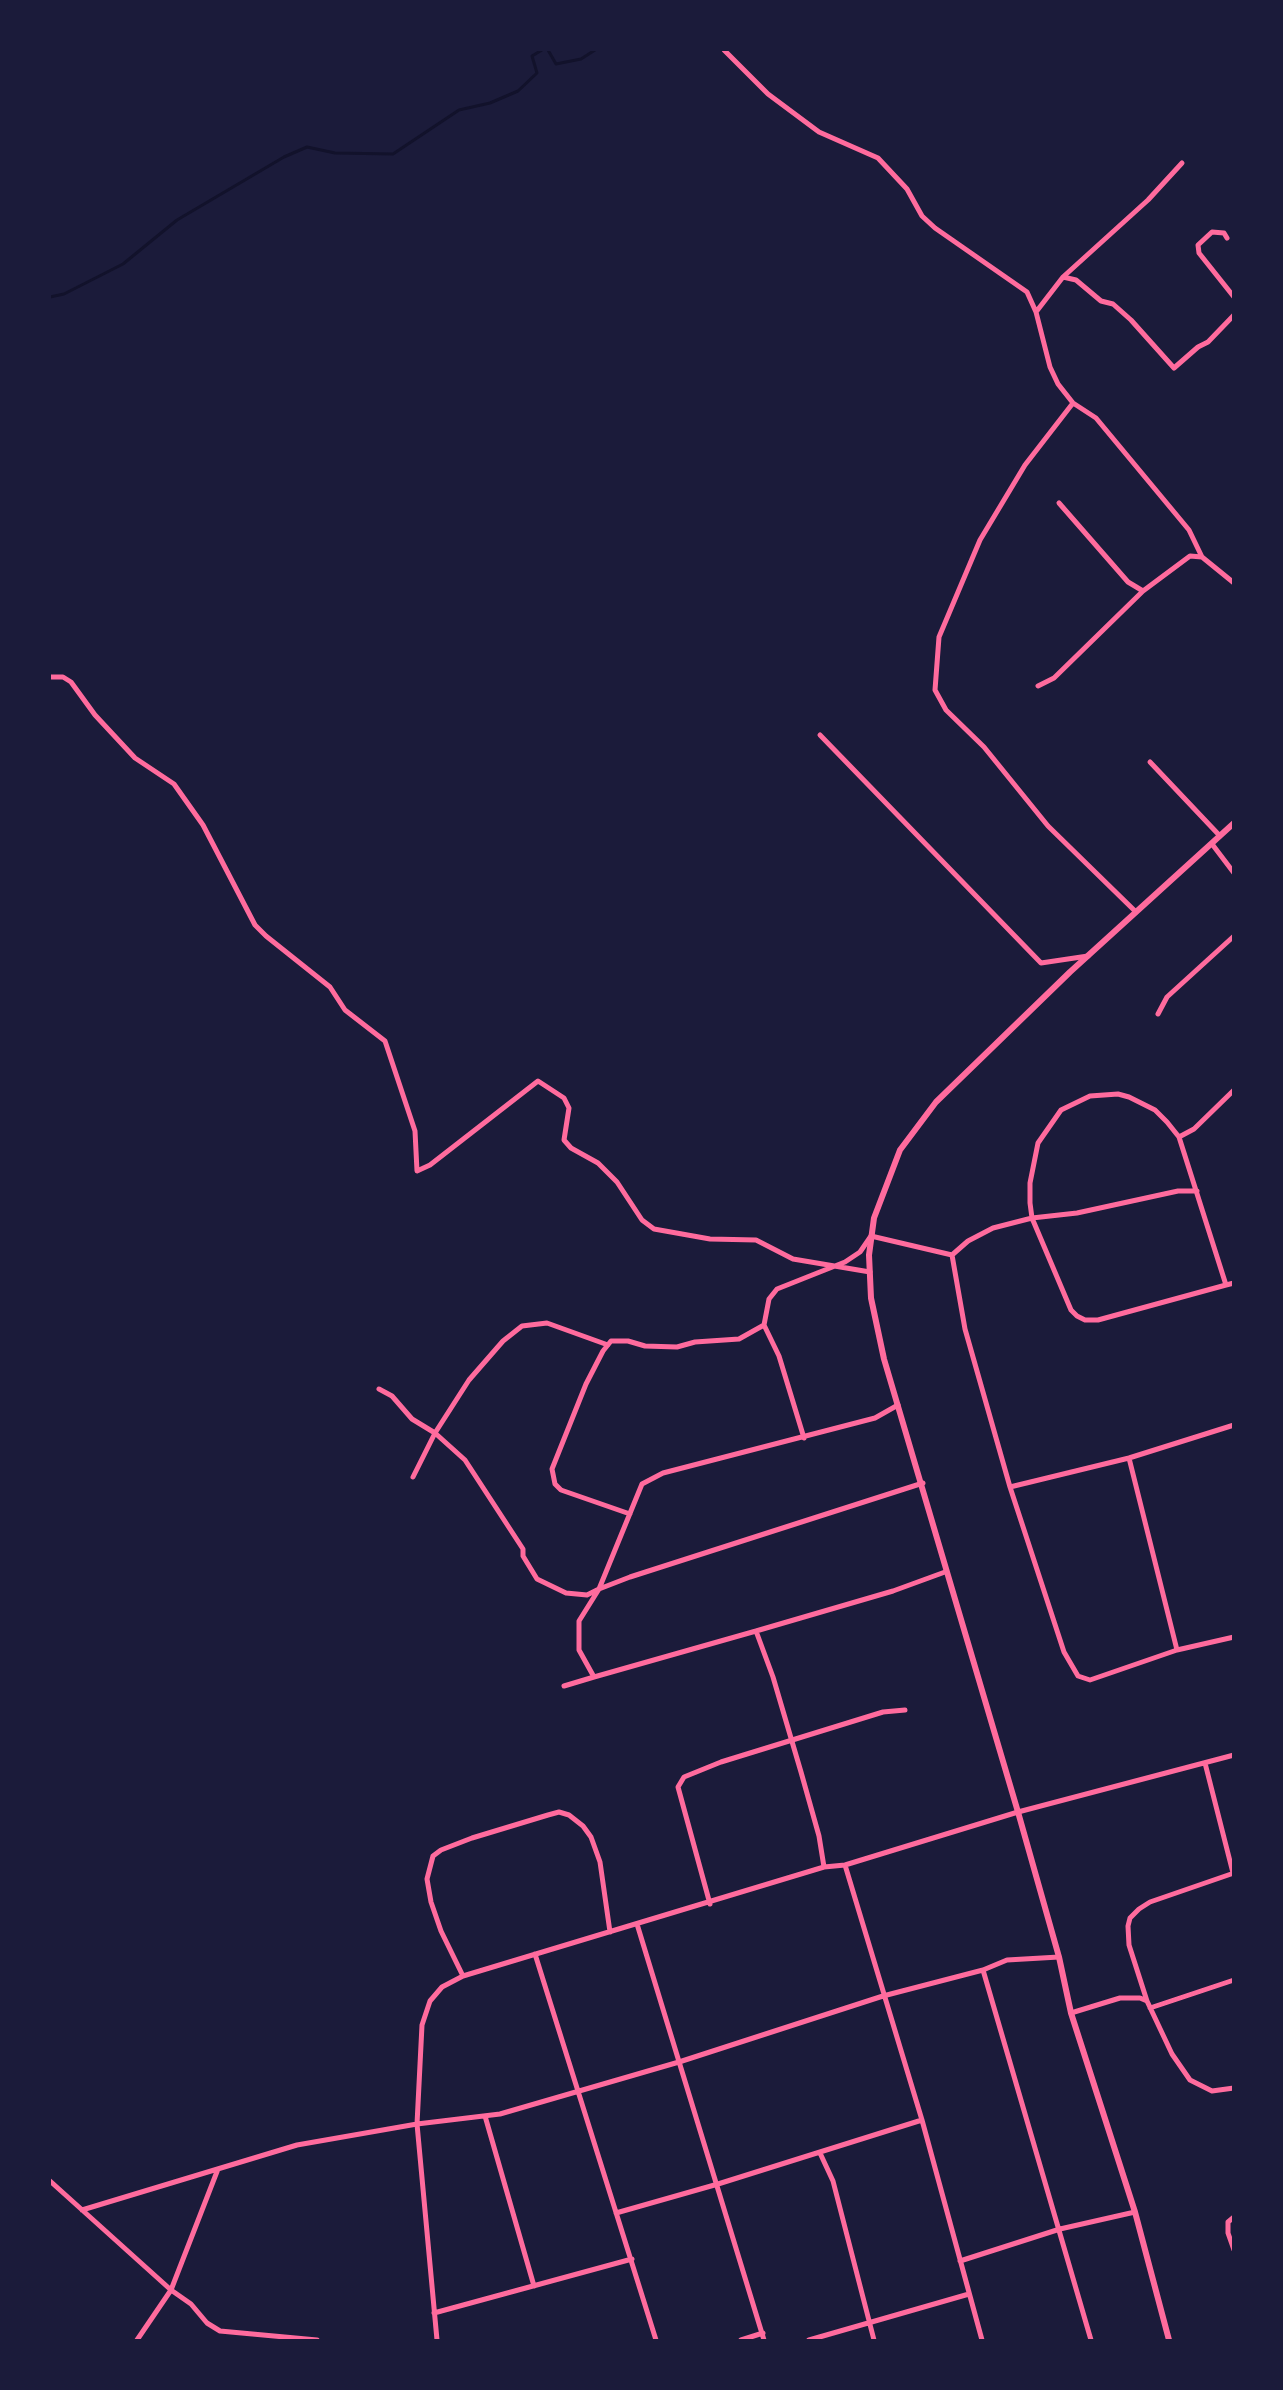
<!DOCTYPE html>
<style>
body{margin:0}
#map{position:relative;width:1283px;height:2390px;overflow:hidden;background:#1b1b3a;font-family:Raleway,sans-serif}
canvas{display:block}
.frame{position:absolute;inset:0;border:51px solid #1b1b3a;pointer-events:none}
</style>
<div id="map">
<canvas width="1283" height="2390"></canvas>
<div class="frame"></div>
</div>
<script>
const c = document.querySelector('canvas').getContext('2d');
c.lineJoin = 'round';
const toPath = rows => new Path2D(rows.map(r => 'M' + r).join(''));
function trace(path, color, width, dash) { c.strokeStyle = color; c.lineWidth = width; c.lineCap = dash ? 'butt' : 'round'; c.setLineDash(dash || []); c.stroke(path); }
const stream = toPath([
 [548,50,556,64,581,59,595,50],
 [50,297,64,294,123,264,177,220,284,157,307,147,335,153,393,154,459,110,490,103,518,91,537,73,532,56,542,50]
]);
const minor = toPath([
 [724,50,768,94,819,132,878,158,907,189,922,216,935,228,1027,292,1036,312,1050,367,1058,384,1073,403,1096,418,1189,530,1202,557,1234,583],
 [1227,238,1224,233,1212,232,1198,245,1199,253,1234,297],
 [1063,277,1148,200,1182,163],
 [1036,312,1063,277,1076,280,1101,301,1113,304,1131,320,1174,368,1198,347,1208,342,1234,315],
 [1073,403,1025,465,980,540,939,637,935,690,946,710,984,747,1048,826,1136,912],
 [1059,503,1128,582,1143,591],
 [50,677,63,677,71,682,95,715,135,758,174,784,203,825,255,925,266,936,330,987,345,1010,385,1041,415,1131,417,1171,430,1165,538,1081,564,1098,569,1108,564,1140,571,1148,598,1163,617,1182,642,1220,654,1229,710,1239,756,1240,793,1259,870,1272],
 [1038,686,1054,678,1143,591,1190,556,1202,557],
 [820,735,1041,963,1088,956],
 [1150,762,1220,836],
 [1212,844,1234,873],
 [1158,1014,1167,997,1234,936],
 [1179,1137,1194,1129,1234,1090],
 [1197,1191,1178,1191,1077,1213,1032,1218,993,1228,968,1241,952,1255,965,1329,1010,1487,1064,1652,1078,1676,1090,1680,1177,1650,1234,1637],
 [1226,1285,1179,1137,1167,1122,1155,1110,1129,1097,1118,1094,1090,1096,1061,1110,1038,1143,1030,1183,1030,1203,1032,1218,1071,1310,1077,1316,1085,1320,1098,1320,1226,1285,1234,1283],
 [379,1389,392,1396,412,1419,435,1433,465,1460,523,1549,523,1556,537,1579,566,1593,587,1595,599,1589,642,1484,663,1473,875,1418,898,1405],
 [804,1438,779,1356,764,1325,769,1299,777,1289,845,1262,860,1252,871,1236,952,1255],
 [1129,1458,1177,1650],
 [413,1477,435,1433,469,1380,503,1341,522,1326,547,1323,608,1345],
 [1010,1487,1129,1458,1234,1425],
 [630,1514,561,1490,555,1484,552,1469,586,1384,603,1351,611,1341,628,1341,645,1346,677,1347,695,1342,739,1339,764,1325],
 [756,1631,594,1677,579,1650,579,1621,599,1589,630,1577,923,1483],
 [564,1686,594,1677],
 [1205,1763,1233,1873],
 [845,1865,922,2120,982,2340],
 [824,1867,819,1836,801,1772,773,1677,756,1631,893,1591,945,1572],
 [710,1904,678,1787,684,1777,721,1762,883,1712,905,1710],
 [637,1924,764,2340],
 [535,1954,656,2340],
 [983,1970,1091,2340],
 [463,1976,441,1931,431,1902,427,1879,433,1856,441,1850,472,1838,548,1815,559,1812,569,1815,583,1826,591,1837,600,1862,610,1932],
 [1147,2001,1129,1945,1128,1926,1130,1918,1139,1909,1150,1902,1234,1873],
 [1150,2008,1234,1980],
 [1071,2013,1120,1998,1140,1998,1147,2001,1172,2054,1190,2080,1212,2091,1234,2088],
 [485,2116,534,2286],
 [820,2153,833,2181,874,2340],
 [50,2181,171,2290,191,2304,207,2323,220,2331,317,2340],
 [82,2210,297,2145,417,2124,500,2114,679,2062,883,1996,983,1970,1007,1960,1059,1957],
 [616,2213,718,2184,922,2120],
 [1234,2217,1228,2222,1228,2233,1234,2250],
 [960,2261,1060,2229,1135,2212],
 [434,2313,632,2259],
 [137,2340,171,2290,218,2169],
 [437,2340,417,2124,422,2025,430,2001,442,1987,463,1976,824,1867,845,1865,1018,1812,1234,1755],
 [741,2340,763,2333],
 [809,2340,969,2294]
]);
const tertiary = toPath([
 [1169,2340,1135,2212,1071,2013,1059,1957,1018,1812,884,1359,871,1298,869,1255,874,1218,900,1150,936,1102,1070,972,1234,823]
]);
trace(stream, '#12122b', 3);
trace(minor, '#ff6b9d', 5);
trace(tertiary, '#ff6b9d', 6);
</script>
